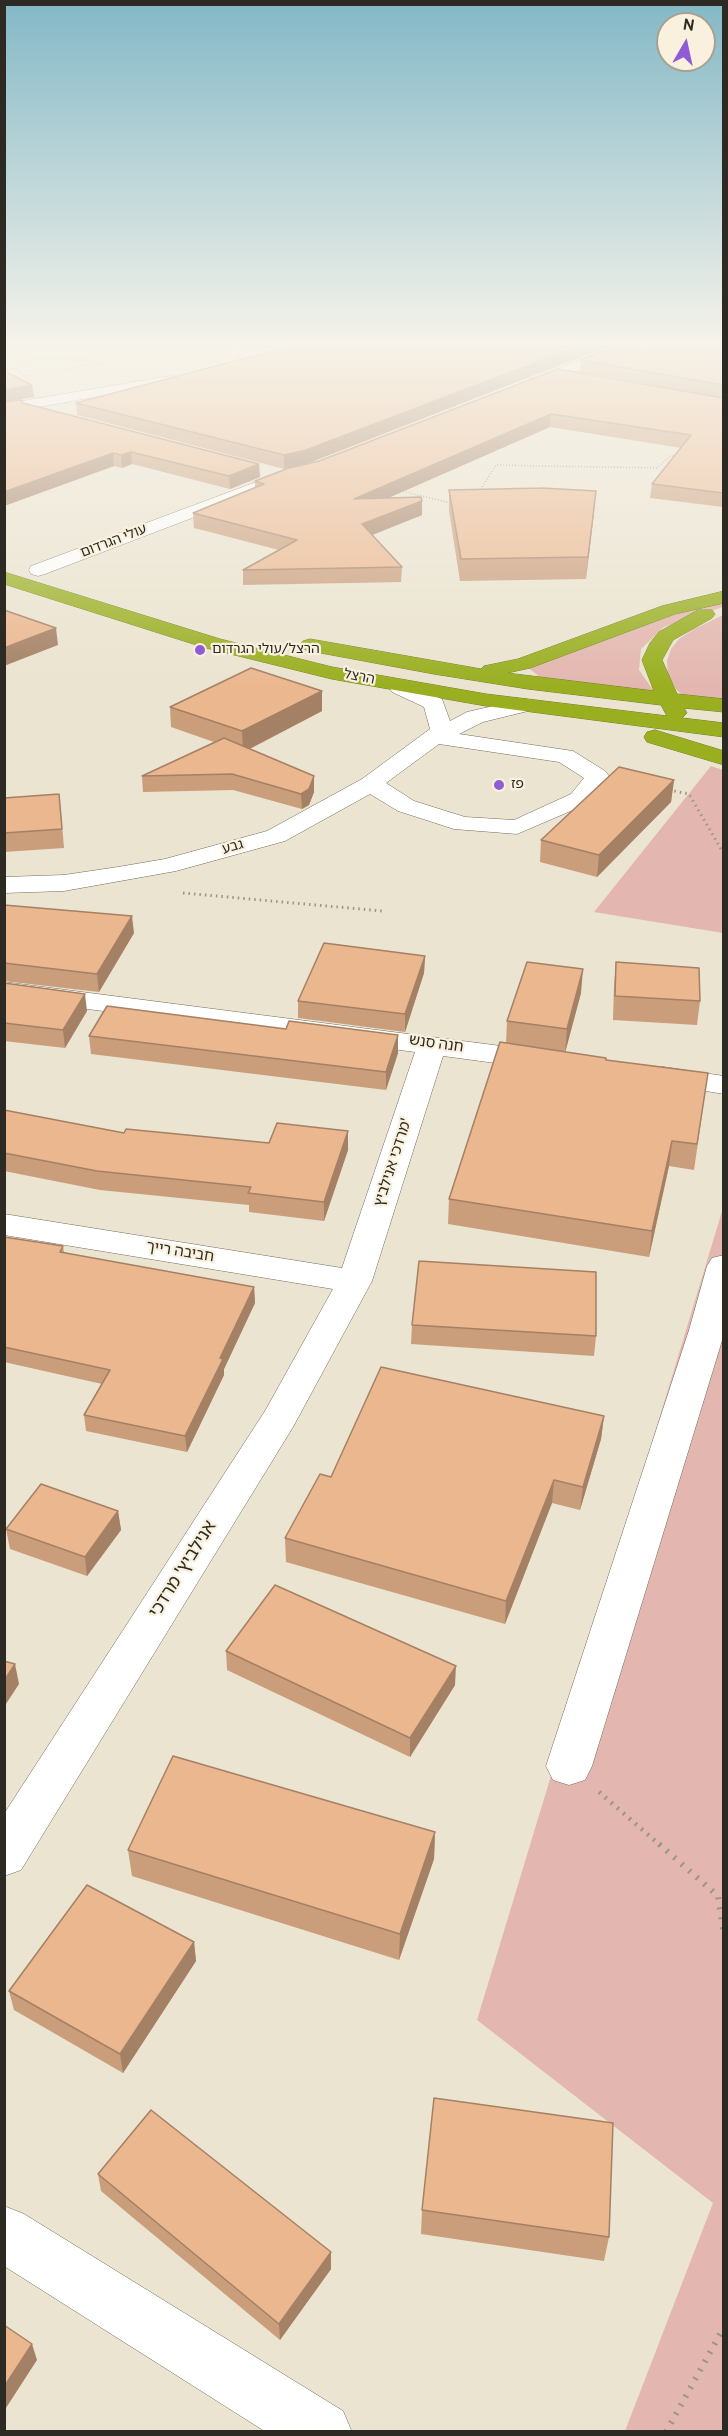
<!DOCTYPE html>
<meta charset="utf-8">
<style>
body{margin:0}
#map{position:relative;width:728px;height:2436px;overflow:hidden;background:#ebe4d0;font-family:Overpass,sans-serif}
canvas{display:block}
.frame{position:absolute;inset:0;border:6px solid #2c2a22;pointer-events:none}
.north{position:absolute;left:656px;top:12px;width:60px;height:60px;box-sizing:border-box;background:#f9f1dd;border:2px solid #a7a192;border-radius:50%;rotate:9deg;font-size:16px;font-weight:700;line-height:24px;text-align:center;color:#2c2a22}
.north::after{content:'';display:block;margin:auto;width:21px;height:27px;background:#905cd5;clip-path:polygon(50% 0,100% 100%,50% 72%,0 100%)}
</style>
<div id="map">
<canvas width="728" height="2436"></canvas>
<div class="frame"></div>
<div class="north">N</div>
</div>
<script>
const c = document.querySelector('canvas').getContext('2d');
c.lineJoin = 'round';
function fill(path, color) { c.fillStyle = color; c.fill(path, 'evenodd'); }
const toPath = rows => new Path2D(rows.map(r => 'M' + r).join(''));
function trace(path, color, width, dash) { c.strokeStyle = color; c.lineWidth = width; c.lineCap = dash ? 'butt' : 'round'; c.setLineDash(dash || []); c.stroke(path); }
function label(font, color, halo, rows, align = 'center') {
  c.font = font + ' Overpass,"Noto Sans Hebrew",sans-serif'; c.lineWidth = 4.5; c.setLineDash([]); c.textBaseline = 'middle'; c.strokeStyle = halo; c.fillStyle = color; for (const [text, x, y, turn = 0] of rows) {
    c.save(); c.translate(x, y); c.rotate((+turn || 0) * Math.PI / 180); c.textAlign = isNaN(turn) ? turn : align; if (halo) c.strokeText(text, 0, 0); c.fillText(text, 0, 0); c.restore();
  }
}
const green = toPath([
 [723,601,723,607,664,627,641,649,639,670,656,694,544,680,527,667,677,613],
 [723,615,723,701,683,696,676,689,668,675,667,661,671,649,679,639,694,629],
 [711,766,723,770,723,933,594,912],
 [723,1208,723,2431,625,2431,713,2203,477,2020]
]);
const pathFar3 = toPath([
 [4,350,45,356,15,368,23,375,31,376],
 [45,356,78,360,83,365],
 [79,360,98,362],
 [4,369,15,368],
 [64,370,83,365,107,363],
 [397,490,451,503],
 [479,492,496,465,657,468,670,456,677,456]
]);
const pathFar2 = toPath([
 [669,790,689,794,724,854],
 [183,893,382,911]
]);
const pathFar1 = toPath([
 [599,1792,661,1846]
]);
const path = toPath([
 [659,1844,718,1896,724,1935],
 [666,2432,724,2327]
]);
const minor = toPath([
 [225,346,243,346,262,357,255,361,250,360,225,346],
 [615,346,634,346,632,349,530,390,520,390,518,387,520,384,615,346],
 [170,376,175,377,177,380,175,383,4,413,4,404,170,376],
 [283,472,289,473,291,477,289,481,45,574,38,576,31,574,29,570,31,566,283,472],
 [400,681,442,699,450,721,467,712,524,699,532,700,535,705,532,710,483,722,459,734,573,751,605,771,609,776,587,804,517,834,454,829,398,811,370,794,285,841,176,871,64,891,4,893,4,877,64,875,118,867,165,859,267,831,362,779,430,729,424,707,392,692,389,687,392,682,400,681],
 [439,744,559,762,584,778,571,794,514,820,465,817,414,801,386,783,439,744],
 [4,982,540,1051,550,1054,555,1060,550,1066,540,1069,443,1056,372,1281,293,1427,21,1870,4,1876,4,1814,265,1411,333,1289,4,1235,4,1214,342,1268,415,1052,4,998,4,982],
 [663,1067,724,1076,724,1094,652,1082,648,1076,652,1070,663,1067],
 [724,1255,724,1334,592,1766,585,1780,569,1785,553,1780,546,1766,689,1330,707,1266,712,1258,724,1255],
 [4,2206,24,2214,343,2411,352,2432,266,2432,4,2266,4,2206]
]);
const highway = toPath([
 [4,572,220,639,332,667,486,694,667,716,661,705,528,689,434,674,310,651,303,649,300,645,303,641,310,639,481,669,484,666,518,659,662,606,724,591,724,603,675,614,530,668,507,673,654,691,642,660,650,643,659,632,698,610,712,610,715,614,712,618,673,640,662,660,677,694,724,699,724,712,684,708,687,713,682,718,724,723,724,737,486,706,332,679,206,648,4,584,4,572],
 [655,730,724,751,724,765,647,742,644,737,647,732,655,730]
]);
const wall = toPath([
 [291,346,609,346,306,464,284,469,77,415,76,403],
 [641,346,640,351,723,346,723,507,650,498,652,484,681,448,550,427,388,498,422,515,372,535,402,567,401,582,243,585,243,570,279,550,194,528,193,513,255,487,255,481,319,461,558,369,722,398,580,372,581,360],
 [4,371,32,385,34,397,5,402,23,403,259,464,260,477,230,489,132,464,122,468,114,466,4,506],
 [449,490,594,512,586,579,460,581,449,511],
 [322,691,322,711,250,749,314,776,314,792,309,805,302,809,233,790,143,792,142,776,214,742,171,727,170,707],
 [674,780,671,802,597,877,540,862,541,840],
 [4,798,61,813,64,848,4,852],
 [4,904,5,905,134,933,99,992,4,981],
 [425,956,424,973,405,1032,298,1018,298,1001],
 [616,962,700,1001,697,1025,613,1020,614,986],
 [4,983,87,1011,65,1048,4,1041],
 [581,993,565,1052,606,1060,708,1073,694,1170,669,1166,649,1257,448,1224,449,1199,506,1043,507,1021],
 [286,1029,398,1035,398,1053,386,1090,91,1054,89,1036],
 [4,1110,124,1133,269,1143,348,1131,348,1150,324,1221,249,1212,249,1205,100,1190,4,1171],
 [4,1237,63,1246,64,1253,254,1287,255,1303,224,1369,224,1375,187,1452,86,1431,84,1415,102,1384,4,1362],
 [412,1325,596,1336,594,1356,411,1344],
 [604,1416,601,1439,580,1510,552,1503,505,1624,286,1562,285,1538,331,1477],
 [118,1511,121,1530,87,1576,10,1549,6,1529],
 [226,1651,455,1685,410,1757,227,1670],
 [435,1832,434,1859,399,1960,132,1876,128,1850],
 [194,1942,196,1961,123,2073,14,2010,9,1991],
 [98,2174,331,2269,280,2340,101,2191],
 [422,2210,609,2237,604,2261,421,2234]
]);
const shadedWall = toPath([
 [579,346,609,346,306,464,284,469,284,455],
 [32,385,34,397,4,402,4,390],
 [551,414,550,427,354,513,354,499],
 [131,452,132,464,122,468,121,455],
 [113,453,114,466,4,506,4,492],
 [259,464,260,477,230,489,229,476],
 [596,491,594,512,586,579,588,557],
 [422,501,422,515,362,539,362,524],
 [56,628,58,645,4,666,4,648],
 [322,691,322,711,243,752,242,731],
 [314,776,314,792,309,805,302,809,301,794],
 [674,780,671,802,597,877,599,855],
 [132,916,134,933,99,992,97,974],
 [425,956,424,973,405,1032,405,1014],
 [583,969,581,993,565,1053,567,1029],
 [85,994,87,1011,65,1048,63,1030],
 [398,1035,398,1053,386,1090,386,1072],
 [348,1131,348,1150,324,1221,324,1202],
 [672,1141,669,1166,649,1257,652,1231],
 [254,1287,255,1303,224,1369,224,1375,187,1452,185,1436,220,1358],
 [604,1416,601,1439,580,1510,583,1487],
 [554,1480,552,1503,505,1624,506,1601],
 [118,1511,121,1530,87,1576,85,1557],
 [15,1664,19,1684,4,1707,4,1681],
 [456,1666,455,1685,410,1757,410,1738],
 [435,1832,434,1859,399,1960,400,1934],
 [194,1942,196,1961,123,2073,120,2054],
 [331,2252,331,2269,280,2340,279,2324],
 [32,2344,37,2360,4,2411,4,2387]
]);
const building = toPath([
 [291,346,579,346,306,450,284,455,76,403,291,346],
 [617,346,640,346,638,352,648,346,723,346,723,385,581,360,617,346],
 [558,369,723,398,723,493,652,484,691,435,551,414,354,499,421,497,422,501,362,524,402,567,243,570,297,540,193,513,264,484,255,481,289,468,319,461,558,369],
 [4,371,32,385,4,390,4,371],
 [21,400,23,403,259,464,229,476,131,452,121,455,113,453,4,492,4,402,21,400],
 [542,488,596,491,588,557,461,559,449,490,542,488],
 [4,610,56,628,4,648,4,610],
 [251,668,322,691,242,731,170,707,251,668],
 [224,738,314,776,309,789,301,794,232,774,142,776,224,738],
 [619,767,674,780,599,855,541,840,619,767],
 [59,794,62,829,4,833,4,798,59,794],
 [4,905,132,916,97,974,4,963,4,905],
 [324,943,425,956,405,1014,298,1001,324,943],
 [527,962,583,969,567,1029,507,1021,527,962],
 [616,962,699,968,700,1001,615,996,616,962],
 [4,983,85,994,63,1030,4,1023,4,983],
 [107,1006,286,1029,289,1021,398,1035,386,1072,89,1036,107,1006],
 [500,1042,606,1058,606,1060,708,1073,697,1144,672,1141,652,1231,449,1199,500,1042],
 [4,1110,124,1133,126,1129,269,1143,277,1123,348,1131,324,1202,248,1193,251,1187,97,1171,4,1153,4,1110],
 [4,1237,63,1246,60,1252,254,1287,220,1358,223,1359,185,1436,84,1415,110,1370,4,1347,4,1237],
 [419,1261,596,1272,596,1336,412,1325,419,1261],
 [381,1367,604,1416,583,1487,554,1480,506,1601,285,1538,320,1474,331,1477,381,1367],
 [41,1484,118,1511,85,1557,6,1529,41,1484],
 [275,1585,456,1666,410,1738,226,1651,275,1585],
 [4,1661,15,1664,4,1681,4,1661],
 [173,1756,435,1832,400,1934,128,1850,173,1756],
 [87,1885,194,1942,120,2054,9,1991,87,1885],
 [434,2098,613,2123,609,2237,422,2210,434,2098],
 [151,2110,331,2252,279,2324,98,2174,151,2110],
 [4,2325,32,2344,4,2387,4,2325]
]);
const markers = [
 [200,650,6,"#905cd5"],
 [499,785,6,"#905cd5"]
];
const farStreetnames = [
 ["עולי הגרדום",114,542,-21],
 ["הרצל",359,678,11],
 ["גבע",233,848,-16]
];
const farPoinames = [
 ["הרצל/עולי הגרדום",212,650],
 ["פז",511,785]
];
const streetNames = [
 ["חנה סנש",436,1045,8],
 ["מרדכי אנילביץ'",394,1163,-72],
 ["חביבה רייך",180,1253,9]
];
const nearStreetnames = [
 ["אנילביץ' מרדכי",184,1570,-58]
];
fill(green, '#e3b7af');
trace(minor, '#736c5b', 1);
trace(highway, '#738021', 1);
trace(pathFar3, '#9b9687', 1.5, [1, 2]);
trace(pathFar2, '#9b9687', 3, [1.5, 4]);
trace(pathFar1, '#9b9687', 4.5, [2, 6]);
trace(path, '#9b9687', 6, [2, 8]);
fill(minor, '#fff');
fill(highway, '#99af20');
fill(wall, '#ca9d7b');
fill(shadedWall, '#a48064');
fill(building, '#ebb78f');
trace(building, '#a48064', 1.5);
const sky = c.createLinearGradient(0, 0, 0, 687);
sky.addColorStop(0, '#83b8c6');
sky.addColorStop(0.5, '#f6f3ea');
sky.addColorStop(1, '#f6f3ea00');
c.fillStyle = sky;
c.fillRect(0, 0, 728, 687);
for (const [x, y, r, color] of markers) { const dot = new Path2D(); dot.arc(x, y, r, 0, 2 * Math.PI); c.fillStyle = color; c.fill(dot); trace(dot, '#f9f1dd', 2); }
label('14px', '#2c2a22', '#f9f1dd', farStreetnames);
label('14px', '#2c2a22', '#f9f1dd', farPoinames, 'left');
label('15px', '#2c2a22', '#f9f1dd', streetNames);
label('18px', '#2c2a22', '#f9f1dd', nearStreetnames);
</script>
